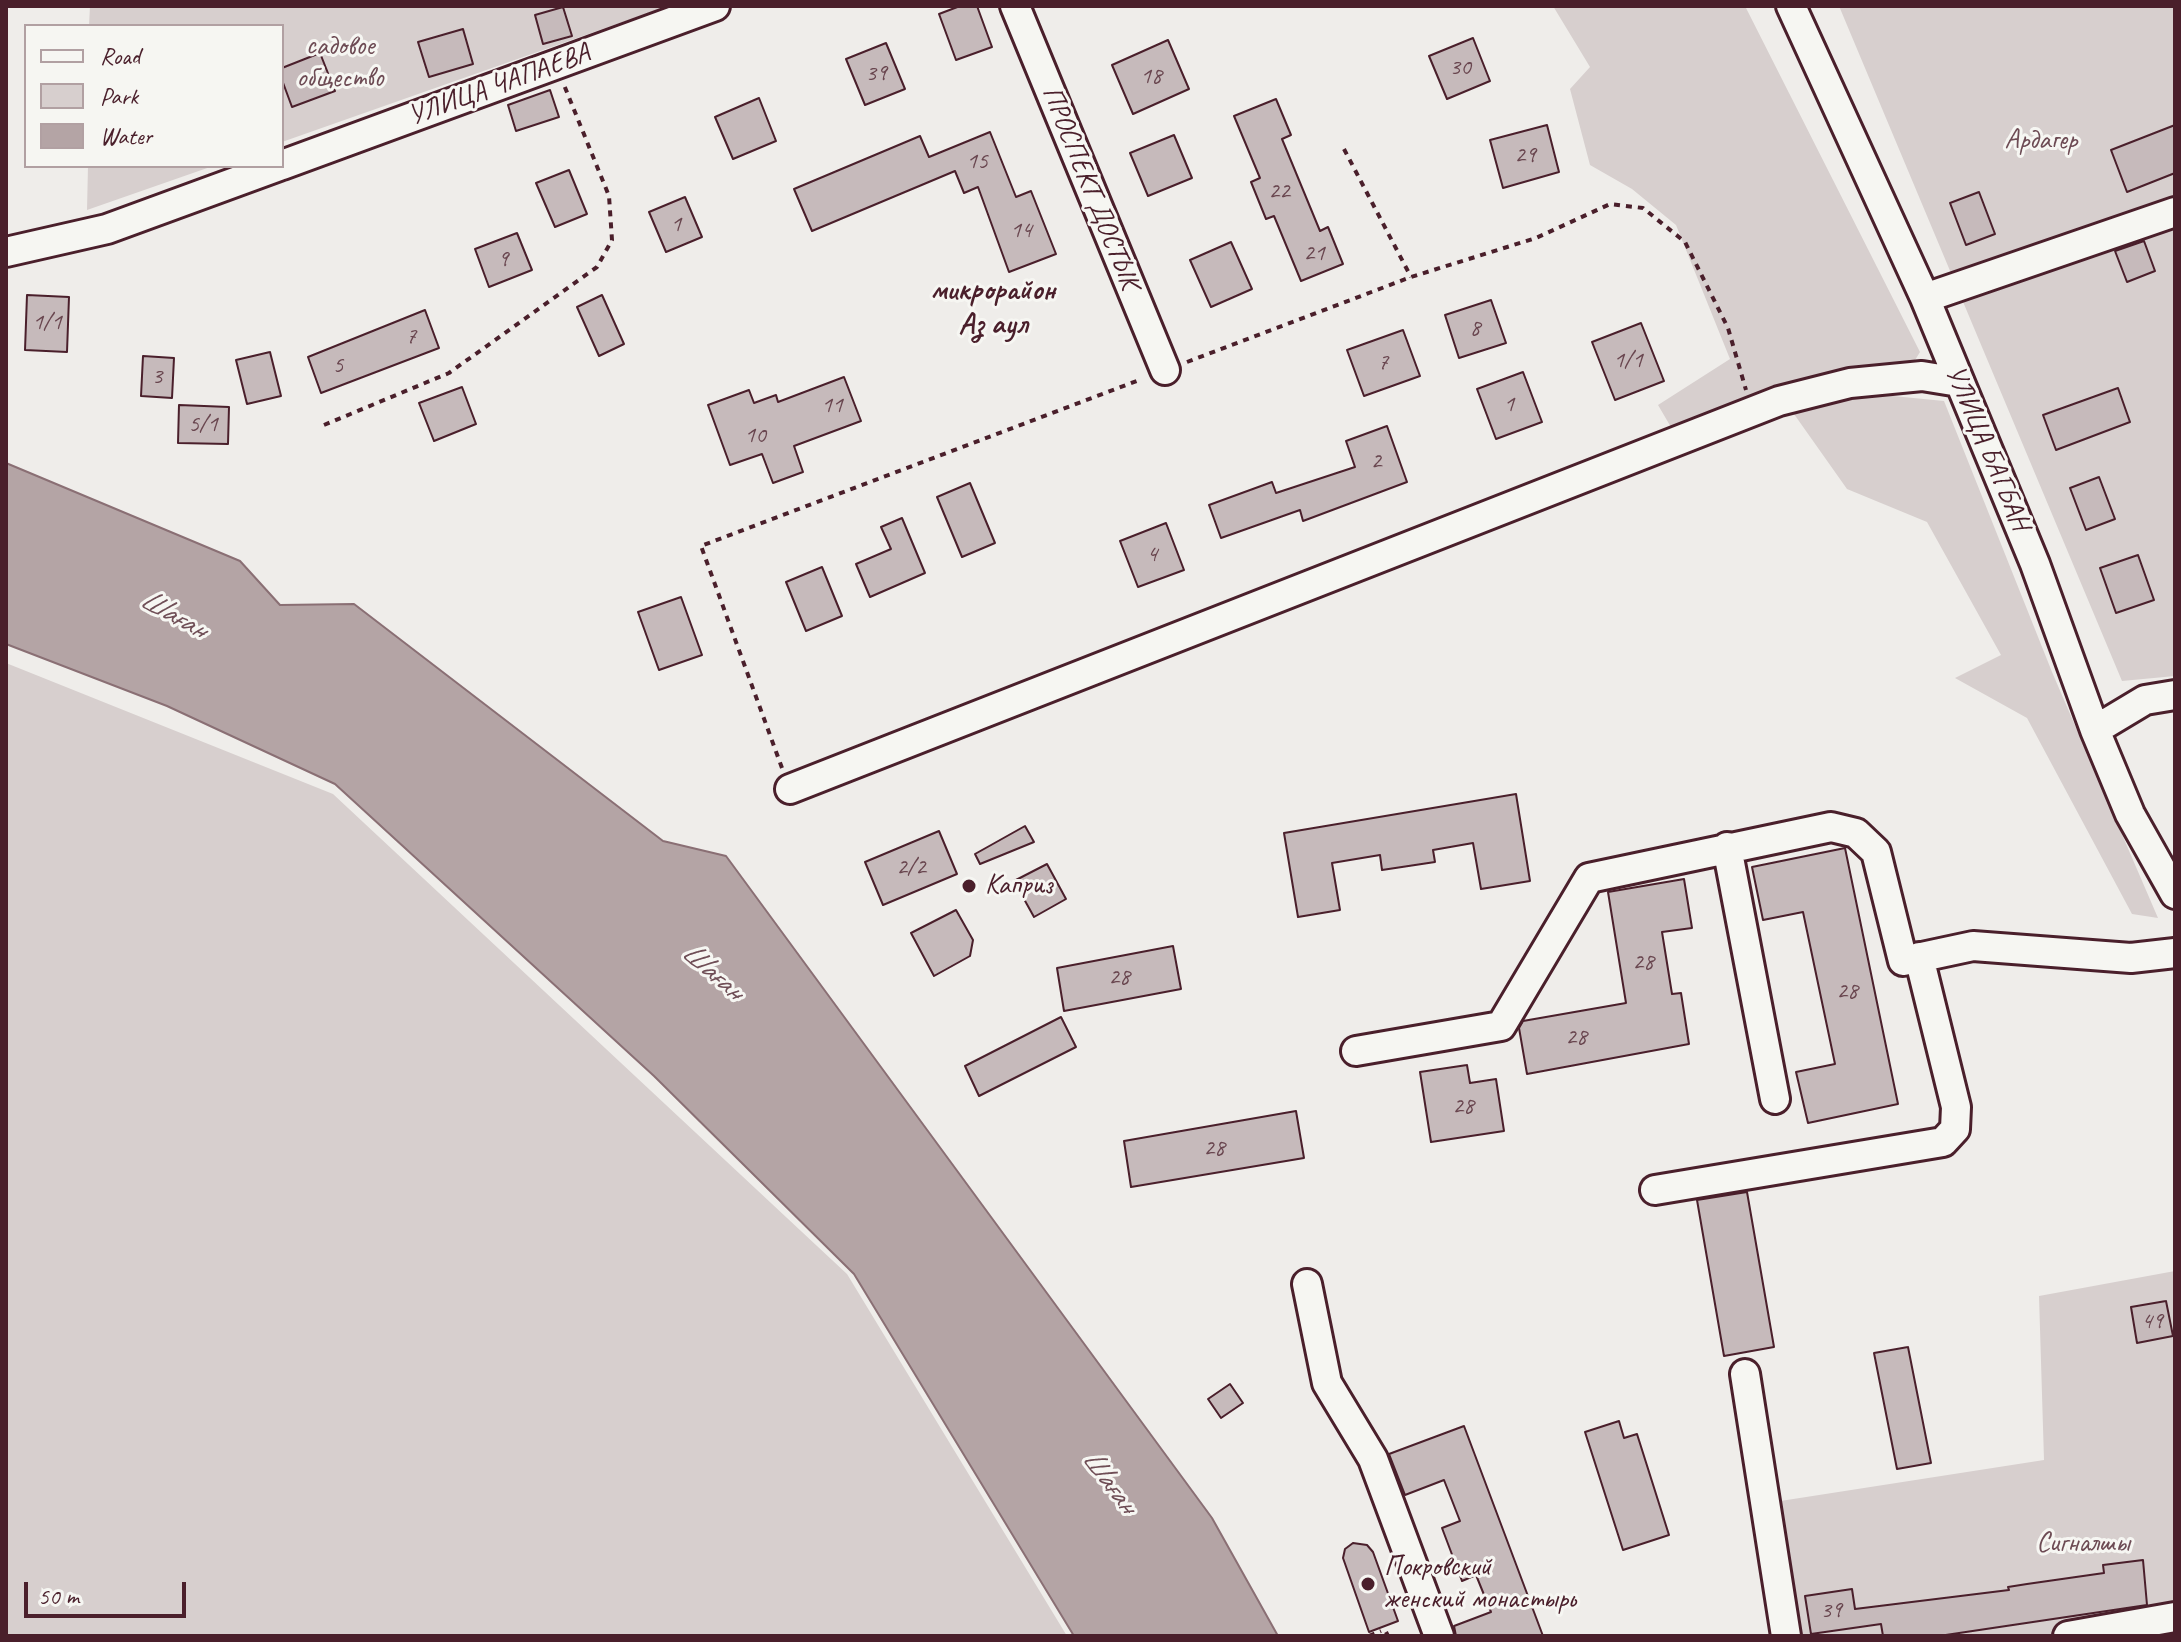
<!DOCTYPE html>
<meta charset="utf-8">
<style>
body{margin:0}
#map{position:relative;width:2181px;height:1642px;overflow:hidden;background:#efedea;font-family:Caveat,sans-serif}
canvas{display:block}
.frame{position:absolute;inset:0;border:8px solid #4a1f2b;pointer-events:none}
.legend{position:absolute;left:24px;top:24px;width:260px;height:144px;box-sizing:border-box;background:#f6f6f2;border:2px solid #b1a0a2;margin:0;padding:10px 14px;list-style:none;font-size:24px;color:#4a1f2b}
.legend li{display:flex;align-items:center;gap:16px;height:40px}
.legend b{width:40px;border:2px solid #b1a0a2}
.scale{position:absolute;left:24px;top:1582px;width:162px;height:36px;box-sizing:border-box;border:4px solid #4a1f2b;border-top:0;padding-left:10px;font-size:24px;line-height:28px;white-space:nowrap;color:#4a1f2b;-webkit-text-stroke:6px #f6f6f2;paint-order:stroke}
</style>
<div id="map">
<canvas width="2181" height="1642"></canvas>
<div class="frame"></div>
<ul class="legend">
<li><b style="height:10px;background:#f6f6f2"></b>Road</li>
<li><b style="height:22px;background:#d7cfce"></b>Park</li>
<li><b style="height:22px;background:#b4a4a5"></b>Water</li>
</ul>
<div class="scale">50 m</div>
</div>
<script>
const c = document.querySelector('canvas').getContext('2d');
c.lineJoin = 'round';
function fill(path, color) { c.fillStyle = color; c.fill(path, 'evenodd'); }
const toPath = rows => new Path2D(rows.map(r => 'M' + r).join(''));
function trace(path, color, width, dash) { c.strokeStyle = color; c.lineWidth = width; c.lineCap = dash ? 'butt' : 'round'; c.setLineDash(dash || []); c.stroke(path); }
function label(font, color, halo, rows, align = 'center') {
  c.font = font + ' Caveat,sans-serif'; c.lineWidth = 6; c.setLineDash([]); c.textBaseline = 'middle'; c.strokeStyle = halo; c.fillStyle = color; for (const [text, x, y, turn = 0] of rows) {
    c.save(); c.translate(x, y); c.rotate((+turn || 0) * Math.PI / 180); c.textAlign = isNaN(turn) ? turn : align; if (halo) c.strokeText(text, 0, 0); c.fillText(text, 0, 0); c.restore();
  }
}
const green = toPath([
 [90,6,668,6,282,142,282,26,89,26],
 [1553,6,1745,6,1920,352,1893,396,1944,401,2052,672,2158,918,2132,914,2027,718,1955,678,2001,655,1927,522,1847,489,1777,390,1675,434,1658,405,1730,359,1676,225,1632,189,1590,165,1570,89,1590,67],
 [1839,6,2175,6,2175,676,2122,681],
 [88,166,213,166,87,210],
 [6,663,333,794,847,1274,1067,1636,6,1636],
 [2175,1271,2175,1636,1796,1636,1774,1502,2044,1460,2039,1296]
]);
const water = toPath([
 [6,463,240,561,280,605,354,604,663,841,726,856,1212,1518,1278,1636,1074,1636,854,1274,654,1076,335,784,167,706,6,644,6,463]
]);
const building = toPath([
 [960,6,977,6,992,47,956,60,939,14,960,6],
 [563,7,572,36,543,44,535,15,563,7],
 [463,29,473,64,429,77,418,42,463,29],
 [1473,38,1490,81,1447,99,1429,56,1473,38],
 [1168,40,1189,89,1133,114,1112,65,1168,40],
 [886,43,905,89,865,105,846,59,886,43],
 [320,53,335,91,292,107,282,80,282,68,320,53],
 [550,90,559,117,516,131,508,105,550,90],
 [759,98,776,141,733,159,715,117,759,98],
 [1276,99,1291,135,1282,139,1320,231,1328,227,1343,264,1301,281,1274,216,1266,219,1251,182,1260,178,1234,116,1276,99],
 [1547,125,1559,172,1503,188,1490,140,1547,125],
 [2175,125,2175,173,2127,192,2111,150,2175,125],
 [990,132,1016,197,1031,191,1056,254,1009,272,978,187,964,193,955,171,812,231,794,189,920,136,929,157,990,132],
 [1174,135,1192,178,1148,196,1130,153,1174,135],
 [569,170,587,214,555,227,536,183,569,170],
 [1979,192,1995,234,1966,245,1950,203,1979,192],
 [685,197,702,237,666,252,649,212,685,197],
 [517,233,532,270,489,287,475,249,517,233],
 [2144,241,2155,271,2127,282,2115,251,2144,241],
 [1231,242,1252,289,1211,307,1190,260,1231,242],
 [27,295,69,297,67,352,25,350,27,295],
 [602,295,624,344,599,356,577,307,602,295],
 [1491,300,1506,343,1459,358,1445,315,1491,300],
 [425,310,439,348,321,393,308,357,425,310],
 [1641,323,1664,381,1615,400,1592,342,1641,323],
 [1403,330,1420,376,1364,396,1347,350,1403,330],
 [270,352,281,396,247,404,236,360,270,352],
 [143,356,174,358,172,398,141,396,143,356],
 [1523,372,1542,422,1496,439,1477,389,1523,372],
 [844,377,861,421,794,446,803,472,773,483,762,454,730,465,708,405,749,390,754,403,776,395,778,402,844,377],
 [462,387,476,424,434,441,419,403,462,387],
 [2118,388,2130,422,2056,450,2043,415,2118,388],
 [179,405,229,407,228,444,178,443,179,405],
 [1387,426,1407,482,1303,521,1300,510,1221,538,1209,505,1272,482,1276,493,1355,467,1346,441,1387,426],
 [2099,477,2115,519,2086,530,2070,488,2099,477],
 [970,483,995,543,962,557,937,497,970,483],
 [902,518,925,573,870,597,856,564,891,549,881,527,902,518],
 [1166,523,1184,570,1138,587,1120,541,1166,523],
 [2138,555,2154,600,2116,613,2100,568,2138,555],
 [822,567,842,616,806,631,786,582,822,567],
 [681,597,702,655,659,670,638,612,681,597],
 [1516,794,1530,881,1481,889,1473,843,1433,850,1435,862,1382,870,1380,855,1332,863,1340,910,1298,917,1284,833,1516,794],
 [1025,826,1034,842,980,864,975,854,1025,826],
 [939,831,957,874,883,905,865,862,939,831],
 [1845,848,1898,1104,1808,1123,1796,1072,1835,1064,1803,912,1763,920,1752,867,1845,848],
 [1047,864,1066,899,1034,917,1014,881,1047,864],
 [1684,879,1692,928,1662,932,1672,994,1681,993,1689,1044,1527,1074,1519,1028,1523,1021,1626,1003,1608,892,1684,879],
 [956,910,973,940,970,956,934,976,911,933,956,910],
 [1173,946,1181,989,1064,1011,1057,968,1173,946],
 [1061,1017,1076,1047,979,1096,965,1066,1061,1017],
 [1467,1065,1470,1083,1496,1079,1504,1131,1431,1142,1420,1072,1467,1065],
 [1296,1111,1304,1158,1131,1187,1124,1141,1296,1111],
 [1747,1192,1774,1347,1724,1356,1697,1200,1747,1192],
 [2166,1301,2173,1336,2137,1343,2131,1307,2166,1301],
 [1908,1347,1931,1463,1897,1469,1874,1353,1908,1347],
 [1230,1384,1243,1403,1221,1418,1208,1399,1230,1384],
 [1619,1421,1624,1438,1637,1434,1669,1535,1623,1550,1585,1432,1619,1421],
 [1464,1426,1543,1636,1456,1636,1454,1626,1491,1612,1476,1575,1462,1581,1442,1528,1460,1521,1444,1480,1405,1495,1389,1454,1464,1426],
 [1353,1543,1367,1545,1373,1552,1398,1621,1369,1632,1343,1558,1345,1549,1353,1543],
 [2143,1560,2147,1605,1939,1636,1883,1636,1881,1624,1811,1634,1805,1596,1852,1589,1855,1609,2009,1590,2008,1587,2027,1584,2104,1573,2103,1565,2143,1560]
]);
const path = toPath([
 [1344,149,1411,277],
 [1187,362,1411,277,1536,238,1610,204,1643,208,1685,242,1728,328,1746,390],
 [324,425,449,373,597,267,612,240,609,196,564,85],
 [782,768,701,546,1142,379],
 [1386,1632,1388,1636],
 [1369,1636,1381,1631],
 [1382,1636,1384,1636]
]);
const minor = toPath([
 [1015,6,1165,370],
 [1791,6,1925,298,2035,564,2095,730,2130,814,2175,894],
 [282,165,715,6],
 [6,252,107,229,279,166],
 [1925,298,2175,212],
 [2095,730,2145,700,2175,695],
 [790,789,1779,401,1850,383,1922,376,1959,382],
 [1727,847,1775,1099],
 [1356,1051,1501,1026,1589,878,1831,827,1856,833,1876,852,1903,961,1973,946,2131,958,2175,953],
 [1655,1190,1943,1142,1955,1129,1956,1107,1919,957],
 [1307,1284,1327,1383,1373,1459,1439,1636],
 [1745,1374,1786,1636],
 [2068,1636,2175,1617]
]);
const markers = [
 [969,886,8,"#4a1f2b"],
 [1368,1584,8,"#4a1f2b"]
];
const numberNames = [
 ["30",1460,68],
 ["39",876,74],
 ["18",1151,77],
 ["29",1525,156],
 ["15",977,162],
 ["22",1279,192],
 ["1",676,225],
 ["14",1021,231],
 ["21",1314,254],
 ["9",503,260],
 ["1/1",47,323],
 ["8",1475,329],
 ["7",411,337],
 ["1/1",1628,361],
 ["7",1383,363],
 ["5",338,366],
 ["3",157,377],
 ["1",1509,405],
 ["11",832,406],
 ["5/1",203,425],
 ["10",755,436],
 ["2",1376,462],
 ["4",1152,555],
 ["2/2",911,868],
 ["28",1643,963],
 ["28",1119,978],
 ["28",1847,992],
 ["28",1576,1038],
 ["28",1463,1107],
 ["28",1214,1149],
 ["49",2152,1322],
 ["39",1831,1611]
];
const parkNames = [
 ["садовое",340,47],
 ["общество",340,79],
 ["Ардагер",2041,141],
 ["Сигналшы",2083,1544]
];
const streetNames = [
 ["УЛИЦА ЧАПАЕВА",499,85,-20],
 ["ПРОСПЕКТ ДОСТЫК",1090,188,68],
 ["УЛИЦА БАГБАН",1987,448,67]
];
const poiNames = [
 ["Каприз",985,886],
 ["Покровский",1384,1568],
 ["женский монастырь",1384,1600]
];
const neighbourhoodNames = [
 ["микрорайон",993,291],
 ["Аз аул",993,325]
];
const waterNames = [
 ["Шаған",173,615,29],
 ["Шаған",712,972,41],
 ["Шаған",1109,1482,53]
];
fill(green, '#d7cfce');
fill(water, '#b4a4a5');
trace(water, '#8a6f74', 2);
fill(building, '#c6babb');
trace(building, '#4a1f2b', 2);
trace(minor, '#4a1f2b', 34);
trace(path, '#4a1f2b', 4, [6, 6]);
trace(minor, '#f6f6f2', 28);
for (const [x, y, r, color] of markers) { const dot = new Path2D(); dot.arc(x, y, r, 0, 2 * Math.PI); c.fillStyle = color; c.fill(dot); trace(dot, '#f6f6f2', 3); }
label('24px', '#69464f', null, numberNames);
label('28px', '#6d4b54', '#f6f6f2', parkNames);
label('28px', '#4a1f2b', '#f6f6f2', streetNames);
label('28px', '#4a1f2b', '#f6f6f2', poiNames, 'left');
label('bold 30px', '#4a1f2b', '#f6f6f2', neighbourhoodNames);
label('italic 30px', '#6f4e56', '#f6f6f2', waterNames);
</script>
